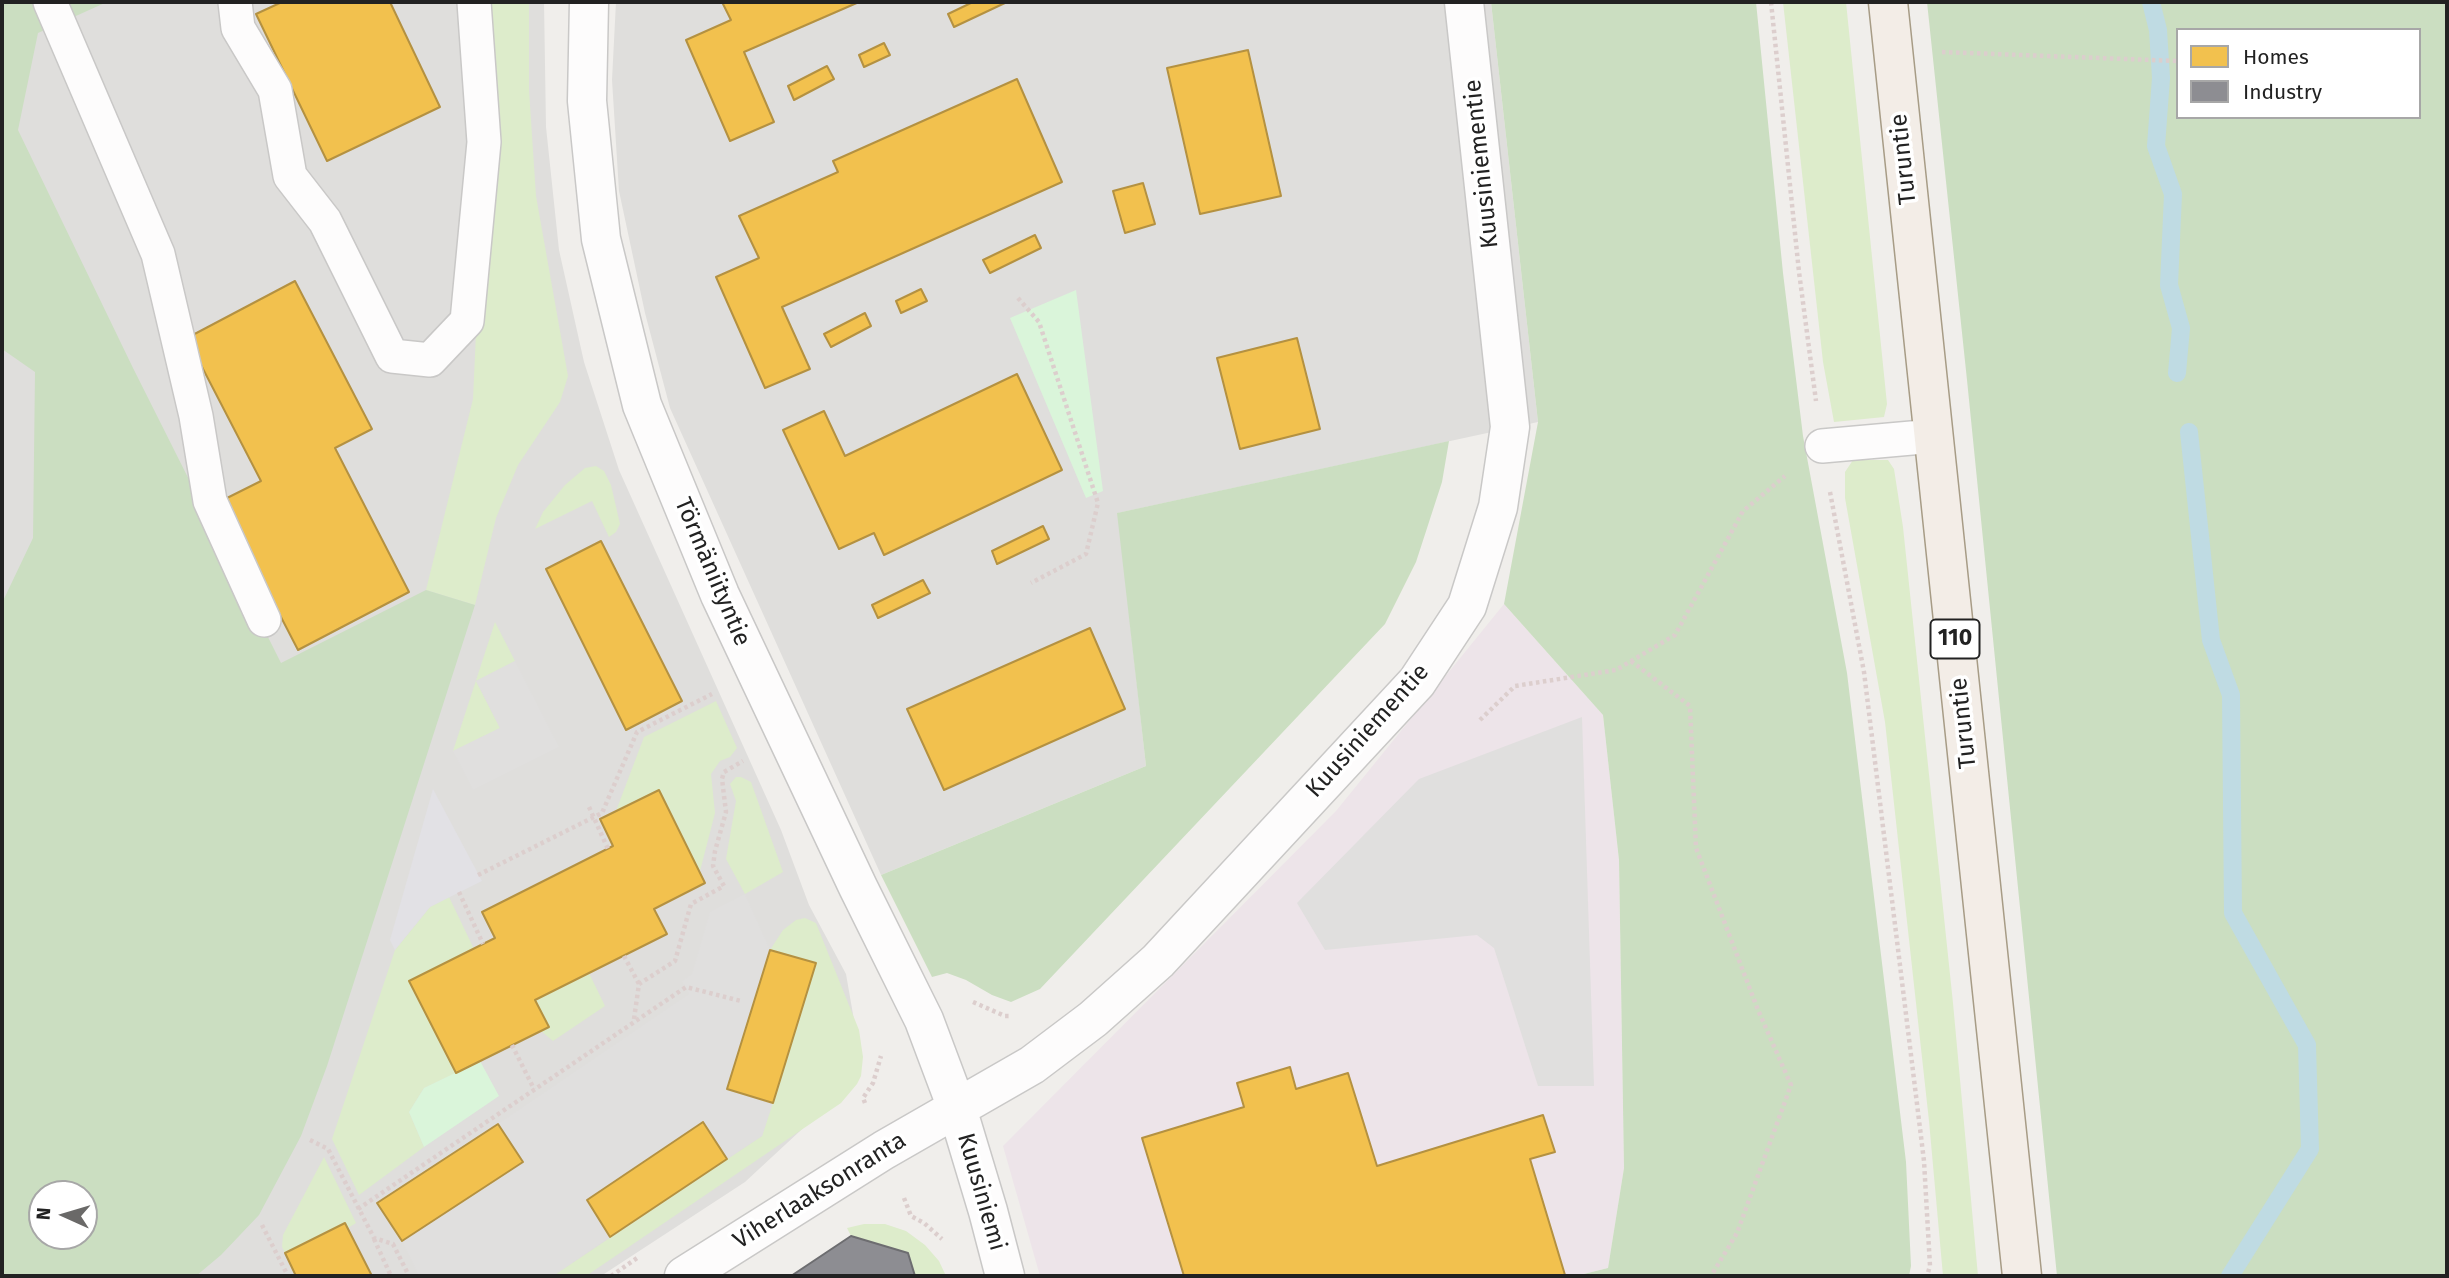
<!DOCTYPE html>
<meta charset="utf-8">
<style>
body{margin:0}
#map{position:relative;width:2449px;height:1278px;overflow:hidden;background:#f0eeeb;font-family:"Fira Sans",sans-serif}
canvas{display:block}
.frame{position:absolute;inset:0;border:4px solid #222;pointer-events:none}
.legend{position:absolute;left:2176px;top:28px;width:245px;height:91px;box-sizing:border-box;background:#fff;border:2px solid #a7a7a7;margin:0;padding:9px 12px;list-style:none;font-size:21px;color:#222}
.legend li{display:flex;align-items:center;gap:14px;height:35px}
.legend b{width:35px;border:2px solid #a7a7a7}
.north{position:absolute;left:28px;top:1180px;width:70px;height:70px;box-sizing:border-box;background:#fff;border:2px solid #a7a7a7;border-radius:50%;rotate:274deg;font-size:19px;font-weight:700;line-height:28px;text-align:center;color:#222}
.north::after{content:'';display:block;margin:auto;width:24px;height:32px;background:#6a6968;clip-path:polygon(50% 0,100% 100%,50% 72%,0 100%)}
</style>
<div id="map">
<canvas width="2449" height="1278"></canvas>
<div class="frame"></div>
<ul class="legend">
<li><b style="height:19px;background:#f2c14e"></b>Homes</li>
<li><b style="height:19px;background:#8d8d92"></b>Industry</li>
</ul>
<div class="north">N</div>
</div>
<script>
const c = document.querySelector('canvas').getContext('2d');
c.lineJoin = 'round';
function fill(path, color) { c.fillStyle = color; c.fill(path, 'evenodd'); }
const toPath = rows => new Path2D(rows.map(r => 'M' + r).join(''));
function trace(path, color, width, dash) { c.strokeStyle = color; c.lineWidth = width; c.lineCap = dash ? 'butt' : 'round'; c.setLineDash(dash || []); c.stroke(path); }
function label(font, color, halo, rows, align = 'center') {
  c.font = font + ' "Fira Sans",sans-serif'; c.lineWidth = 7; c.setLineDash([]); c.textBaseline = 'middle'; c.strokeStyle = halo; c.fillStyle = color; for (const [text, x, y, turn = 0] of rows) {
    c.save(); c.translate(x, y); c.rotate((+turn || 0) * Math.PI / 180); c.textAlign = isNaN(turn) ? turn : align; if (halo) c.strokeText(text, 0, 0); c.fillText(text, 0, 0); c.restore();
  }
}
const residential = toPath([
 [2,2,544,2,546,127,559,250,584,362,619,470,781,830,809,905,846,974,854,1020,854,1081,745,1182,601,1276,2,1276],
 [42,1194,84,1194,84,1236,42,1236],
 [616,2,1491,2,1538,422,1118,513,1146,766,881,875,670,408,645,313,619,191,612,80]
]);
const industrial = toPath([
 [1504,604,1603,715,1619,860,1624,1168,1608,1268,1576,1276,1040,1276,1003,1146,1336,811]
]);
const grass = toPath([
 [491,2,529,2,529,90,536,196,568,376,560,402,518,465,496,518,475,605,426,590,473,399],
 [1783,2,1846,2,1887,404,1884,417,1834,422,1823,362],
 [1853,460,1888,460,1894,469,1903,527,1953,1003,1978,1276,1943,1276,1929,1121,1885,722,1845,498,1845,472],
 [596,466,604,471,611,485,620,524,616,532,609,537,592,501,535,529,543,512,565,485,585,468],
 [495,622,515,661,476,681,500,728,453,751],
 [716,701,737,748,730,757,720,761,711,774,715,813,700,871,659,790,616,811,644,737],
 [736,777,741,777,751,782,783,872,745,894,726,859,736,801,730,784],
 [449,897,474,949,410,981,456,1073,424,1088,409,1112,424,1147,359,1195,332,1139,395,950,430,907],
 [805,918,816,923,859,1030,863,1057,861,1076,857,1084,841,1103,586,1276,553,1276,762,1136,816,964,770,950,783,930,796,920],
 [589,973,605,1006,553,1041,541,1031,549,1027,535,1000],
 [324,1157,356,1223,348,1228,344,1223,285,1253,282,1247,283,1235],
 [864,1224,885,1224,906,1231,925,1245,939,1261,946,1276,853,1276,841,1272,826,1252,851,1236,847,1228]
]);
const forest = toPath([
 [2,2,107,2,38,33,18,130,133,368,281,663,426,590,475,605,327,1066,301,1136,259,1215,221,1255,196,1276,2,1276,2,603,33,538,35,372,2,349],
 [42,1194,84,1194,84,1236,42,1236],
 [1491,2,1756,2,1783,273,1803,436,1847,673,1906,1162,1911,1266,1909,1276,1576,1276,1608,1268,1624,1168,1619,860,1603,715,1504,604,1538,422],
 [1927,2,2447,2,2447,1276,2057,1276,1967,380],
 [2178,30,2419,30,2419,117,2178,117],
 [1449,441,1442,482,1416,562,1385,624,1040,989,1011,1002,992,995,966,980,947,973,932,977,881,875,1146,766,1117,513]
]);
const park = toPath([
 [1076,290,1103,491,1086,498,1010,318],
 [480,1061,499,1096,424,1147,409,1112,424,1088]
]);
const parking = toPath([
 [515,661,559,747,473,790,453,751,500,728,476,681],
 [1582,717,1594,1086,1538,1086,1494,948,1477,935,1325,950,1297,903,1419,779],
 [745,894,770,950,727,1089,773,1103,762,1136,727,1159,703,1123,587,1200,610,1237,553,1276,419,1276,402,1241,522,1162,498,1124,689,994,682,981,692,974,710,912]
]);
const plaza = toPath([
 [433,789,482,881,430,907,395,950,390,940]
]);
const homes = toPath([
 [282,2,390,2,440,107,327,161,256,14,282,2],
 [722,2,859,2,744,52,774,122,730,141,686,40,731,20,722,2],
 [973,2,1007,2,954,27,948,14,973,2],
 [884,43,890,55,864,67,859,55,884,43],
 [1248,50,1281,196,1200,214,1167,68,1248,50],
 [827,66,834,79,794,100,788,86,827,66],
 [1017,79,1062,182,782,307,810,369,765,388,716,277,759,258,739,216,838,172,833,161,1017,79],
 [1143,183,1155,224,1125,233,1113,191,1143,183],
 [1035,235,1041,248,990,273,983,260,1035,235],
 [295,281,372,429,335,448,409,592,298,650,221,501,261,481,187,338,295,281],
 [921,289,927,301,901,313,896,301,921,289],
 [865,313,871,326,831,347,824,334,865,313],
 [1297,338,1320,429,1240,449,1217,358,1297,338],
 [1017,374,1062,470,884,555,874,533,839,549,783,430,824,411,845,456,1017,374],
 [1043,526,1049,539,997,564,992,551,1043,526],
 [601,541,682,701,626,730,546,569,601,541],
 [923,580,930,593,878,618,872,605,923,580],
 [1090,628,1125,709,944,790,907,709,1090,628],
 [659,790,705,883,654,909,667,934,535,1000,549,1027,456,1073,409,981,495,938,482,912,613,846,600,819,659,790],
 [770,950,816,963,773,1103,727,1089,770,950],
 [1290,1067,1296,1089,1348,1073,1377,1166,1543,1115,1555,1152,1530,1159,1565,1275,1184,1276,1142,1138,1244,1107,1237,1083,1290,1067],
 [703,1122,727,1159,610,1237,587,1200,703,1122],
 [498,1124,523,1162,402,1241,377,1203,498,1124],
 [345,1223,372,1276,296,1276,285,1253,345,1223]
]);
const industry = toPath([
 [851,1236,908,1253,915,1276,791,1276,851,1236]
]);
const stream = toPath([
 [2151,2,2158,30,2161,78,2156,146,2173,194,2169,285,2181,328,2177,373],
 [2189,432,2211,640,2231,695,2233,913,2307,1045,2310,1149,2230,1276]
]);
const path = toPath([
 [1771,2,1799,272,1816,401],
 [1942,52,2178,61],
 [1018,298,1039,322,1098,503,1086,554,1031,583],
 [1830,492,1864,672,1924,1161,1930,1266,1927,1276],
 [1631,661,1690,706,1696,848,1758,1010,1791,1085,1737,1233,1711,1276],
 [1480,720,1515,686,1616,670,1675,635,1743,511,1785,476],
 [589,807,608,849],
 [478,875,602,813,637,732,712,694],
 [459,892,483,944],
 [624,956,639,984],
 [973,1002,1005,1016,1010,1016],
 [634,1019,639,984,675,961,691,904,724,886,713,866,715,851,726,812,722,779,724,772,743,761],
 [512,1045,534,1089],
 [865,1103,863,1098,873,1083,881,1056],
 [310,1140,328,1149,374,1238,393,1244,409,1276],
 [904,1198,911,1216,924,1223,942,1239],
 [358,1209,686,987,741,1001],
 [262,1225,288,1276],
 [374,1239,391,1276],
 [611,1276,637,1258]
]);
const lane = toPath([
 [50,2,158,254,196,416,210,501,264,620],
 [235,2,238,28,275,90,290,176,325,221,392,356,430,360,467,321,484,142,474,2],
 [1822,446,1934,436]
]);
const street = toPath([
 [589,2,587,101,601,239,642,405,720,595,858,887,924,1020,957,1108,988,1211,1005,1276],
 [684,1276,884,1150,1032,1065,1093,1019,1158,961,1417,682,1467,606,1498,507,1510,427,1464,2]
]);
const primary = toPath([
 [1888,2,2022,1276]
]);
const shields = [
 [1955,639,49]
];
const shieldNames = [
 ["110",1955,639]
];
const streetNames = [
 ["Turuntie",1904,159,-96],
 ["Kuusiniementie",1482,164,-96],
 ["Törmäniityntie",712,572,67],
 ["Turuntie",1964,723,-96],
 ["Kuusiniementie",1368,731,-48],
 ["Viherlaaksonranta",820,1191,-32],
 ["Kuusiniemi",981,1192,74]
];
fill(residential, '#dfdedc');
fill(industrial, '#ede4e9');
fill(grass, '#ddeccb');
fill(forest, '#cbdec1');
fill(park, '#daf5da');
fill(parking, '#e0dfde');
fill(plaza, '#e2e1e5');
fill(homes, '#f2c14e');
trace(homes, '#b49141', 2);
fill(industry, '#8d8d92');
trace(industry, '#6d6d70', 2);
trace(stream, '#bfdbe3', 18);
trace(lane, '#c9c8c7', 36);
trace(street, '#c9c8c7', 41);
trace(primary, '#a79c86', 41);
trace(path, '#dccecd', 4.5, [3.5, 3.5]);
trace(lane, '#fdfcfc', 33);
trace(street, '#fdfcfc', 38);
trace(primary, '#f3ede7', 38);
for (const [x, y, w] of shields) { const box = new Path2D(); box.roundRect(x - w / 2, y - 19.5, w, 39, 5); c.fillStyle = '#fff'; c.fill(box); trace(box, '#222', 2); }
label('bold 23px', '#222', null, shieldNames);
label('24px', '#222', '#fff', streetNames);
</script>
